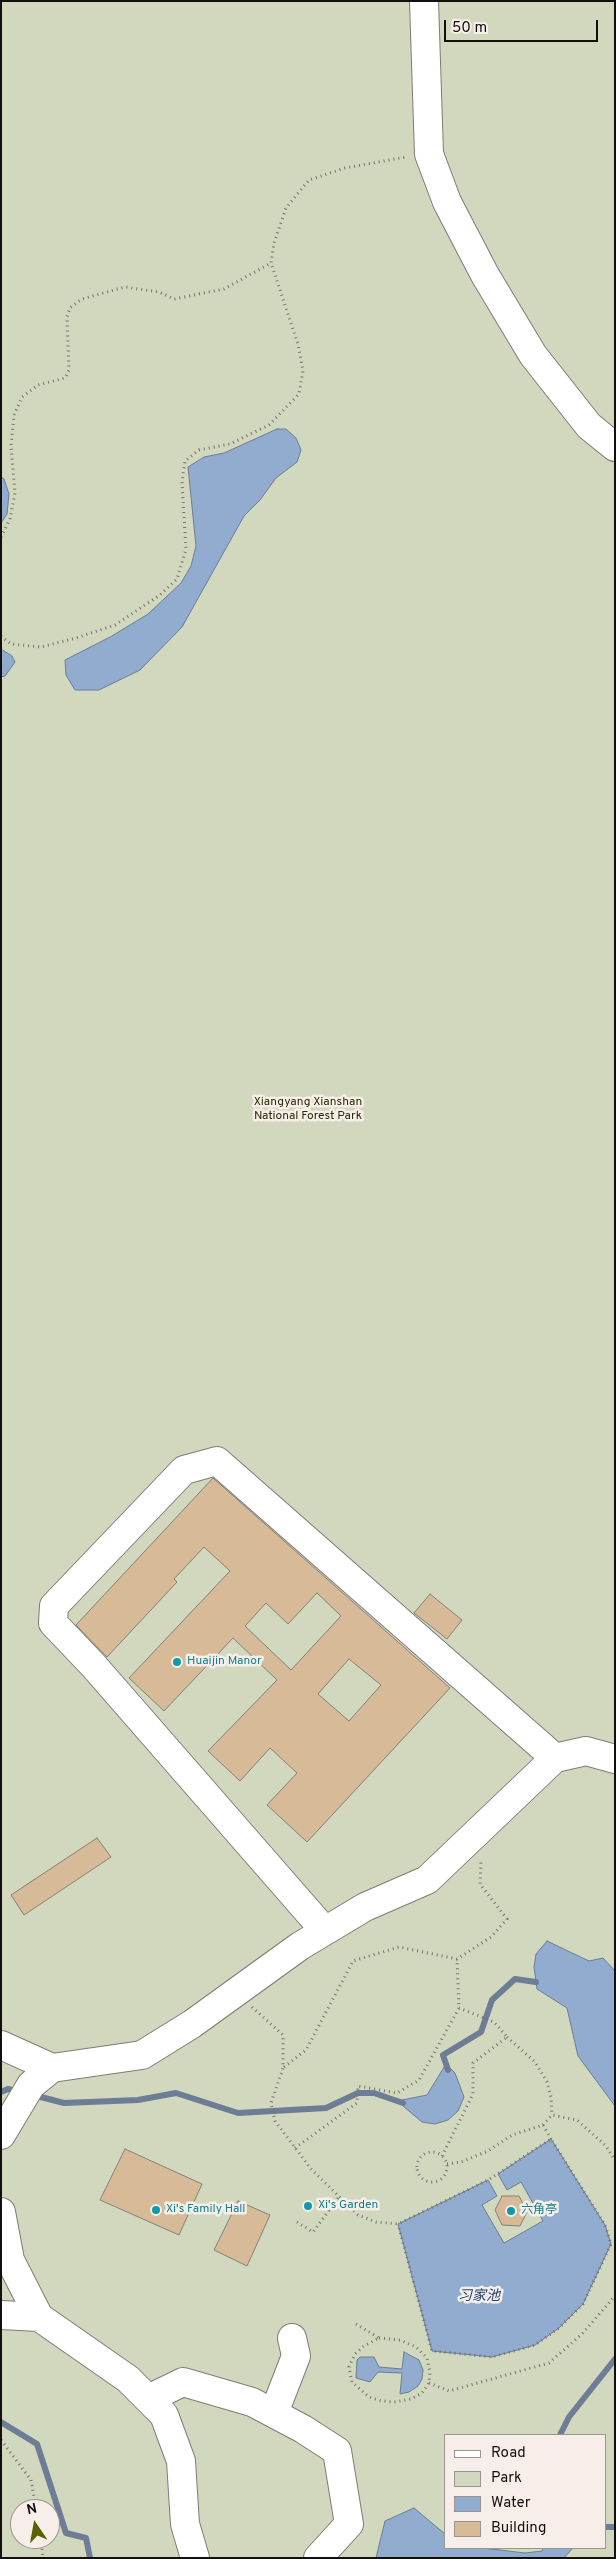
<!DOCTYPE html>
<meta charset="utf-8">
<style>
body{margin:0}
#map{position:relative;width:616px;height:2559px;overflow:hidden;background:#eae1dd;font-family:Overpass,sans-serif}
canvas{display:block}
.frame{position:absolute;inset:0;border:2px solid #120f0e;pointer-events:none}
.legend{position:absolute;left:444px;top:2434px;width:162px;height:115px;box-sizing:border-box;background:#f7eeea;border:1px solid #9b9592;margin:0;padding:6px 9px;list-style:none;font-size:15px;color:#120f0e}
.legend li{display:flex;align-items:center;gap:10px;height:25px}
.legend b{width:25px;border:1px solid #9b9592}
.north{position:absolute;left:10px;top:2499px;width:50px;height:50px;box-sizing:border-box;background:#f7eeea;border:1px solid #9b9592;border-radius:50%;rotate:348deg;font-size:14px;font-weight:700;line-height:20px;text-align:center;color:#120f0e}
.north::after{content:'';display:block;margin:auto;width:18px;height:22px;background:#586201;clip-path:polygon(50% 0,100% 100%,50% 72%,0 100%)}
.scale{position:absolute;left:444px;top:20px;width:154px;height:22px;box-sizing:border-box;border:2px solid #120f0e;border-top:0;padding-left:6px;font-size:15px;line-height:18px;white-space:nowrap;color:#120f0e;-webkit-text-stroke:4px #f7eeea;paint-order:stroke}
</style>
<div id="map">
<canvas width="616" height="2559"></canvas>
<div class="frame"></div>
<ul class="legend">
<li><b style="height:6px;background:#fff"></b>Road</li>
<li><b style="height:14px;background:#d1d8be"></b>Park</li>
<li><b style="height:14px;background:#92accf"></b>Water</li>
<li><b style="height:14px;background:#d7ba97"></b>Building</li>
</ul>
<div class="north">N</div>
<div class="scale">50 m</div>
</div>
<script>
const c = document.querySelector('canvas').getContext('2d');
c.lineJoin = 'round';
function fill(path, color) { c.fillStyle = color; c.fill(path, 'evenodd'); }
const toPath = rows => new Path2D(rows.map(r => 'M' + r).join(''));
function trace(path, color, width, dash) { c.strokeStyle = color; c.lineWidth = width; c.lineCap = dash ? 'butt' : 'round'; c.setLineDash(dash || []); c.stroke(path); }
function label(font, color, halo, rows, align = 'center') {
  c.font = font + ' Overpass,"Noto Sans SC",sans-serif'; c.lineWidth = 5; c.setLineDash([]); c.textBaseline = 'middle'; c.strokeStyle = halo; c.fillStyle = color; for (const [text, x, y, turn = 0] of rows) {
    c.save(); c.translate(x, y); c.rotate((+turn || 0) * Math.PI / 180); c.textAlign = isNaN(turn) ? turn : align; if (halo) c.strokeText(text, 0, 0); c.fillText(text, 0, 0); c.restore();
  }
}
const green = toPath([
 [1,1,615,1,615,2558,1,2558],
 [445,2435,605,2435,605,2548,445,2548],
 [20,2509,50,2509,50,2539,20,2539]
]);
const water = toPath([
 [277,429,286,429,296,438,301,450,297,462,276,478,260,500,244,516,182,627,140,670,99,690,75,690,66,675,65,660,112,636,148,614,181,583,191,566,196,546,188,467,204,457,224,453,277,429],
 [1,477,4,479,9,494,7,514,1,523,1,477],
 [1,649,12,656,15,662,5,676,1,677,1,649],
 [547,1941,589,1961,603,1958,615,1971,615,2106,578,2056,567,2008,537,1989,534,1967,536,1954,547,1941],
 [446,2064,455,2073,464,2097,458,2111,448,2120,435,2124,422,2122,397,2101,427,2095,446,2064],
 [551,2139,605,2225,611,2244,583,2304,559,2328,535,2345,492,2357,432,2351,398,2224,488,2180,497,2196,482,2205,504,2243,543,2221,521,2182,507,2190,498,2174,551,2139],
 [404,2352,419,2360,423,2370,422,2379,418,2386,409,2392,400,2394,402,2373,378,2372,370,2382,356,2378,357,2360,360,2357,374,2357,379,2367,402,2369,404,2352],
 [414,2508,445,2534,445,2548,483,2548,525,2553,542,2551,543,2548,573,2548,564,2558,376,2558,385,2521,414,2508]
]);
const stream = toPath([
 [448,2070,443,2055,481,2032,492,2000,515,1979,536,1982],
 [1,2092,8,2089,19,2092],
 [33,2095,64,2103,138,2100,176,2093,238,2113,326,2108,358,2093,374,2093,403,2103],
 [1,2422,37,2444,66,2533,86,2538,90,2558],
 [560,2435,569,2417,615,2359],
 [605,2527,615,2527]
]);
const building = toPath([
 [213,1478,450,1688,307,1842,267,1805,297,1773,270,1748,240,1781,208,1751,277,1680,233,1638,164,1711,129,1678,230,1571,204,1547,174,1579,177,1582,107,1657,76,1625,213,1478],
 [317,1593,341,1616,291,1670,245,1626,266,1603,288,1624,317,1593],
 [349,1659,381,1685,349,1721,318,1694,349,1659],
 [430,1594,462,1620,447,1639,414,1613,430,1594],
 [97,1838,111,1857,24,1915,11,1895,97,1838],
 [125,2149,202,2184,179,2235,100,2200,125,2149],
 [502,2196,519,2196,527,2212,520,2226,502,2225,495,2210,502,2196],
 [238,2201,270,2215,247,2266,214,2250,238,2201]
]);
const path = toPath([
 [1,537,10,519,15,493,11,446,14,415,22,397,38,385,65,378,69,370,67,317,70,308,82,299,125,287,159,292,174,299,224,289,271,263],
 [1,636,11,644,41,647,76,638,115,625,160,595,177,579,186,549,182,482,185,461,199,450,230,444,269,425,299,394,303,371,298,344,271,263,274,243,286,208,309,180,345,168,406,157],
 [252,2007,283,2035,283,2068,271,2103,275,2121,311,2169,358,2215,376,2222,398,2224,488,2180,551,2139,605,2225,611,2244,583,2304,559,2328,535,2345,492,2357,432,2351,398,2224],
 [507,2037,535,2062,547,2082,551,2097,552,2115],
 [284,2067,306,2050,353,1961,399,1947,457,1959,491,1937,507,1919,480,1884,481,1861],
 [543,2125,552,2115,577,2120,606,2146,615,2160],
 [295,2148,357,2103,358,2086,397,2093,419,2080,459,2008,457,1959],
 '417 2167a15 15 0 1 1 30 0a15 15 0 1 1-30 0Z',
 [442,2156,473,2094,473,2063,507,2037,494,2022,459,2008],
 [447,2164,461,2162,488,2151,512,2135,543,2125,551,2139],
 [297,2222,313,2232,339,2197],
 [356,2324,379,2338],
 [379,2338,400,2340,416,2347,427,2358,430,2372,429,2383,422,2393,411,2399,394,2402,381,2401,369,2397,352,2382,349,2367,355,2354,364,2346,379,2338],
 [429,2383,449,2391,549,2363,582,2334,615,2296],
 [1,2440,31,2480,36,2509],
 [41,2539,43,2558]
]);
const minor = toPath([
 [424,1,429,154,447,202,485,275,533,355,589,426,615,447],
 [555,1758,586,1751,615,1759],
 [1,2045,52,2068,142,2055,192,2024,300,1946,365,1907,427,1880,555,1758,217,1461,184,1470,54,1606,53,1623,93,1665,325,1931],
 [1,2135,31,2085,52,2068],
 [1,2212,10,2260,39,2317,128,2379,164,2415,181,2461,185,2524,195,2558],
 [1,2315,39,2317],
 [148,2399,183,2382,252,2402,303,2429,337,2451,349,2524,318,2558],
 [274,2413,296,2356,292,2338]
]);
const markers = [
 [177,1662,5,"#0f9aa8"],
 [308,2206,5,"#0f9aa8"],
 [156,2210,5,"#0f9aa8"],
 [511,2211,5,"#0f9aa8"]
];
const parkNames = [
 ["Xiangyang Xianshan",308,1103],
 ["National Forest Park",308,1117]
];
const cultureNames = [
 ["Huaijin Manor",187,1662],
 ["Xi's Garden",318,2206],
 ["Xi's Family Hall",166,2210],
 ["六角亭",521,2211]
];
const waterNames = [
 ["习家池",479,2297]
];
fill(green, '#d1d8be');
fill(water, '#92accf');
trace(water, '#6c7d95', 1);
trace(stream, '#6c7d95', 6);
fill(building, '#d7ba97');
trace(building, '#86817a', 1);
trace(minor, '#837a77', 30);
trace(path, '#787270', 3, [1, 4]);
trace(minor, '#fff', 28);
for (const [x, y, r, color] of markers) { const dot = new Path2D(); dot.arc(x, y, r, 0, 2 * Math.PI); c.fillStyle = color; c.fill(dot); trace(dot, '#f7eeea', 2); }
label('12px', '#262e00', '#f7eeea', parkNames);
label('12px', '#0d838f', '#f7eeea', cultureNames, 'left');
label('italic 14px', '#1f4370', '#f7eeea', waterNames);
</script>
